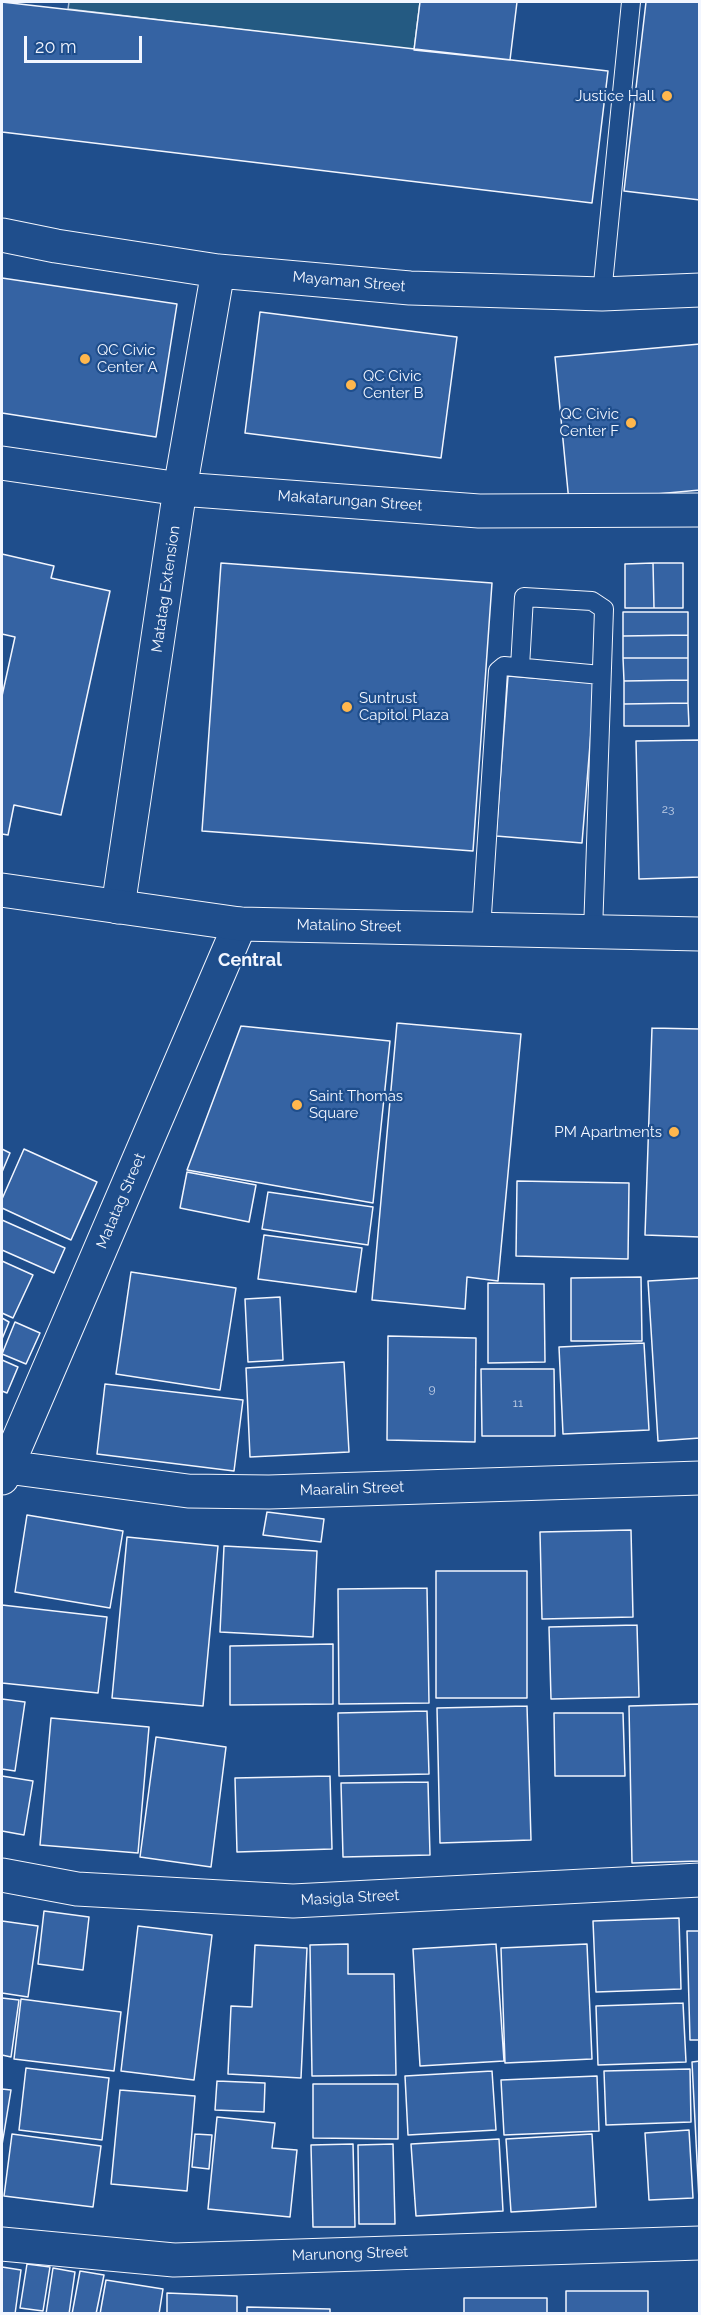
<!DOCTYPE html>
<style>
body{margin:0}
#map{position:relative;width:701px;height:2315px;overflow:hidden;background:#1f4e8c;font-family:Raleway,sans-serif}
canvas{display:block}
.frame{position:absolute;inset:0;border:3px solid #f2f6ff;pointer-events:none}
.scale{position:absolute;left:24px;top:36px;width:118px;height:27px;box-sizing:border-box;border:3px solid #f2f6ff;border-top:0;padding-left:8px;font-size:18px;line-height:21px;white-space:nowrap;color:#f2f6ff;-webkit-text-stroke:4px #1f4e8c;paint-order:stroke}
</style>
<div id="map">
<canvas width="701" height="2315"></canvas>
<div class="frame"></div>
<div class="scale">20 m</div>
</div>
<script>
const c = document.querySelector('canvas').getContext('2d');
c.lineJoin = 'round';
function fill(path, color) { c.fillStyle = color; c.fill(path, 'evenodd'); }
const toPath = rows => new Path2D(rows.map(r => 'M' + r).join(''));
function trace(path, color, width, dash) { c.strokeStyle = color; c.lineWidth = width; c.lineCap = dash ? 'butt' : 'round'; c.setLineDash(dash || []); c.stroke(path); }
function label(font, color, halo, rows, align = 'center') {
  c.font = font + ' Raleway,sans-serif'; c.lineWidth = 4.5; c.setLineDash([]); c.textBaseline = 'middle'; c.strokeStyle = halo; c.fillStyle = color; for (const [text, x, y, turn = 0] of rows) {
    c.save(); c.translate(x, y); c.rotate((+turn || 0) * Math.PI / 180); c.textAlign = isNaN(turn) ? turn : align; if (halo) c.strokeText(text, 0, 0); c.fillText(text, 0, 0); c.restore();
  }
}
const green = toPath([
 [69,2,420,2,414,50,68,9,69,2]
]);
const building = toPath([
 [2,2,608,71,592,203,2,132,2,2],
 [420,2,517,2,510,60,414,50,420,2],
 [646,2,700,2,700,200,624,191,646,2],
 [2,278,177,304,156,437,2,413,2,278],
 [260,312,457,337,441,458,245,433,260,312],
 [700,344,700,490,569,502,555,357,700,344],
 [2,554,54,566,51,578,110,591,61,815,14,805,8,835,2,834,2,696,15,637,2,634,2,554],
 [221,563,492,583,473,851,202,831,221,563],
 [653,563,683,563,683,608,654,608,653,563],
 [653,563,654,608,625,608,625,564,653,563],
 [623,612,688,612,688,635,623,636,623,612],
 [688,635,688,658,623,658,623,636,688,635],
 [623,658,688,658,688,680,624,681,623,658],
 [508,676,595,683,582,843,496,836,508,676],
 [688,680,688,703,624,704,624,681,688,680],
 [688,703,689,726,624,726,624,704,688,703],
 [700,740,700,877,639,879,636,741,700,740],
 [397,1023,521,1034,498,1281,467,1277,465,1309,372,1300,397,1023],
 [241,1026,390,1041,373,1203,187,1170,241,1026],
 [652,1028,700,1029,700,1237,645,1235,652,1028],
 [2,1149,10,1153,2,1172,2,1149],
 [24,1149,97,1182,71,1240,2,1208,2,1199,24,1149],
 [187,1172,256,1185,249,1222,180,1208,187,1172],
 [517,1181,629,1183,628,1259,516,1256,517,1181],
 [268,1192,373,1207,368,1245,262,1229,268,1192],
 [2,1220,65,1248,54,1273,2,1250,2,1220],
 [264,1235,362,1248,356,1292,258,1279,264,1235],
 [2,1261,33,1275,13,1318,2,1313,2,1261],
 [131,1272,236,1288,220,1390,116,1374,131,1272],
 [641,1277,642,1341,571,1341,571,1278,641,1277],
 [700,1278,700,1438,658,1441,648,1281,700,1278],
 [488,1283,544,1284,545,1362,488,1363,488,1283],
 [280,1297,283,1360,248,1362,245,1299,280,1297],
 [2,1318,9,1322,2,1339,2,1318],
 [15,1322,40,1333,26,1364,2,1354,15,1322],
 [388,1336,476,1338,475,1442,387,1440,388,1336],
 [644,1343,649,1430,563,1434,559,1347,644,1343],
 [2,1360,18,1367,7,1393,2,1391,2,1360],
 [344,1362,349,1452,250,1457,246,1368,344,1362],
 [481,1369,554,1369,555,1436,482,1436,481,1369],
 [105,1384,243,1400,234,1471,97,1454,105,1384],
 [267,1512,324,1519,321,1542,263,1535,267,1512],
 [27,1515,123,1531,110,1608,15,1592,27,1515],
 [631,1530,633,1617,542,1619,540,1532,631,1530],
 [127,1537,218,1546,203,1706,112,1698,127,1537],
 [224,1546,317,1551,313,1637,220,1632,224,1546],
 [436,1571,527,1571,527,1698,436,1698,436,1571],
 [427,1588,429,1703,339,1704,338,1589,427,1588],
 [2,1605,107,1617,98,1693,2,1683,2,1605],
 [637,1625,639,1697,551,1699,549,1627,637,1625],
 [333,1644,333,1704,230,1705,230,1646,333,1644],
 [2,1699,25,1702,15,1771,2,1769,2,1699],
 [700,1704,700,1861,632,1863,629,1706,700,1704],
 [527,1706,531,1840,440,1843,437,1708,527,1706],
 [427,1711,429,1774,339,1776,338,1713,427,1711],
 [554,1713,623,1713,625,1776,555,1776,554,1713],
 [51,1718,149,1727,138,1853,40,1845,51,1718],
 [156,1737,226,1747,211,1867,140,1857,156,1737],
 [2,1776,33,1781,24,1835,2,1831,2,1776],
 [330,1776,332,1849,237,1852,235,1778,330,1776],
 [428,1782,430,1855,343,1857,341,1783,428,1782],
 [44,1911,89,1917,83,1970,38,1964,44,1911],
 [679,1918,681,1989,596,1992,593,1921,679,1918],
 [2,1921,38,1926,28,1997,2,1993,2,1921],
 [138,1926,212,1935,194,2080,121,2071,138,1926],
 [687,1931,700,1931,700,2040,690,2040,687,1931],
 [348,1944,348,1974,394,1974,396,2075,312,2076,310,1945,348,1944],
 [496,1944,504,2061,420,2066,413,1949,496,1944],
 [587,1944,592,2059,505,2063,501,1948,587,1944],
 [255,1945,307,1948,301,2078,228,2074,231,2006,252,2007,255,1945],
 [2,1998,19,2000,11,2057,2,2055,2,1998],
 [21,1999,121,2012,114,2071,14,2059,21,1999],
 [683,2003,686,2062,598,2065,596,2006,683,2003],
 [700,2061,700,2200,699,2200,692,2062,700,2061],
 [26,2068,109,2078,102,2140,19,2130,26,2068],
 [690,2069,691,2122,606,2125,604,2071,690,2069],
 [492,2071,496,2130,408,2135,405,2076,492,2071],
 [597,2076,599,2131,504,2135,501,2080,597,2076],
 [217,2081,265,2083,264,2112,215,2110,217,2081],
 [313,2084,398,2084,398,2139,313,2138,313,2084],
 [2,2089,11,2090,2,2145,2,2089],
 [120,2090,195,2096,187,2191,111,2184,120,2090],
 [217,2117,275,2123,272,2148,297,2150,290,2217,208,2209,217,2117],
 [689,2130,693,2198,649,2200,645,2133,689,2130],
 [12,2134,101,2146,93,2207,4,2196,12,2134],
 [195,2134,212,2135,209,2169,192,2167,195,2134],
 [592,2134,596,2207,511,2212,506,2139,592,2134],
 [499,2139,503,2211,416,2216,411,2144,499,2139],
 [353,2144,355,2227,313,2227,311,2145,353,2144],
 [393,2144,395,2224,359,2224,358,2145,393,2144],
 [27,2264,50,2267,43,2311,20,2308,27,2264],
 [2,2267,21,2270,15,2314,2,2314,2,2267],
 [53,2268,75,2272,69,2314,46,2314,53,2268],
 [80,2271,104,2275,96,2314,72,2314,80,2271],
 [106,2280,163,2289,159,2314,100,2314,106,2280],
 [566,2291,648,2291,648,2314,566,2314,566,2291],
 [167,2293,237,2296,237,2314,167,2314,167,2293],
 [464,2298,547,2298,547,2314,464,2314,464,2298],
 [247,2307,330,2309,330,2314,247,2314,247,2307]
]);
const lane = toPath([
 [602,294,631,2],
 [520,667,524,597,592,601,604,609,593,932],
 [481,930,498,671,504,666,601,675]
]);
const street = toPath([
 [2,235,56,246,218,271,410,288,602,294,700,290],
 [2,463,180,489,479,511,700,510],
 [118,907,180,489,218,271],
 [7,1467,188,1491,269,1492,700,1478],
 [2,1478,240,924],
 [2,1875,77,1889,293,1901,700,1880],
 [2,2244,174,2260,700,2243]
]);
const secondary = toPath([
 [2,890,240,924,700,934]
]);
const markers = [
 [667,96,6,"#ffb74d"],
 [85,359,6,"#ffb74d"],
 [351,385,6,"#ffb74d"],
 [631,423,6,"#ffb74d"],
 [347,707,6,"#ffb74d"],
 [297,1105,6,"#ffb74d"],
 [674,1132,6,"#ffb74d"]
];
const numberNames = [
 ["23",668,809],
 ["9",432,1389],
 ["11",518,1403]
];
const poiNames = [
 ["Justice Hall",655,96,"right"],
 ["QC Civic",97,350],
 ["Center A",97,367],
 ["QC Civic",363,376],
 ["Center B",363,393],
 ["QC Civic",619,414,"right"],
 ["Center F",619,431,"right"],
 ["Suntrust",359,698],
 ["Capitol Plaza",359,715],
 ["Saint Thomas",309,1096],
 ["Square",309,1113],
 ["PM Apartments",662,1132,"right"]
];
const streetNames = [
 ["Mayaman Street",349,282,5],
 ["Makatarungan Street",350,501,4],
 ["Matatag Extension",166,589,-82],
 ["Matalino Street",349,926,1],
 ["Matatag Street",121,1201,-67],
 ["Maaralin Street",352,1489,-2],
 ["Masigla Street",350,1898,-3],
 ["Marunong Street",350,2254,-2]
];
const quarterNames = [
 ["Central",250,961]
];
fill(green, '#245a82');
trace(green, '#a8bbd7', 1.5);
fill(building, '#3563a3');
trace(building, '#f2f6ff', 1.5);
trace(lane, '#f2f6ff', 20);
trace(street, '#f2f6ff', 35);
trace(secondary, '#f2f6ff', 35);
trace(lane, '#1f4e8c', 18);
trace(street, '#1f4e8c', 33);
trace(secondary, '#1f4e8c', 33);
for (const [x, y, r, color] of markers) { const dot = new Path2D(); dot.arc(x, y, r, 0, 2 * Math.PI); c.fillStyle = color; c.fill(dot); trace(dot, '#1f4e8c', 2); }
label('12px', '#c3d1e8', null, numberNames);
label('15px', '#f2f6ff', '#1f4e8c', poiNames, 'left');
label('15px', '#f2f6ff', '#1f4e8c', streetNames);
label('bold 18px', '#f2f6ff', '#1f4e8c', quarterNames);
</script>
